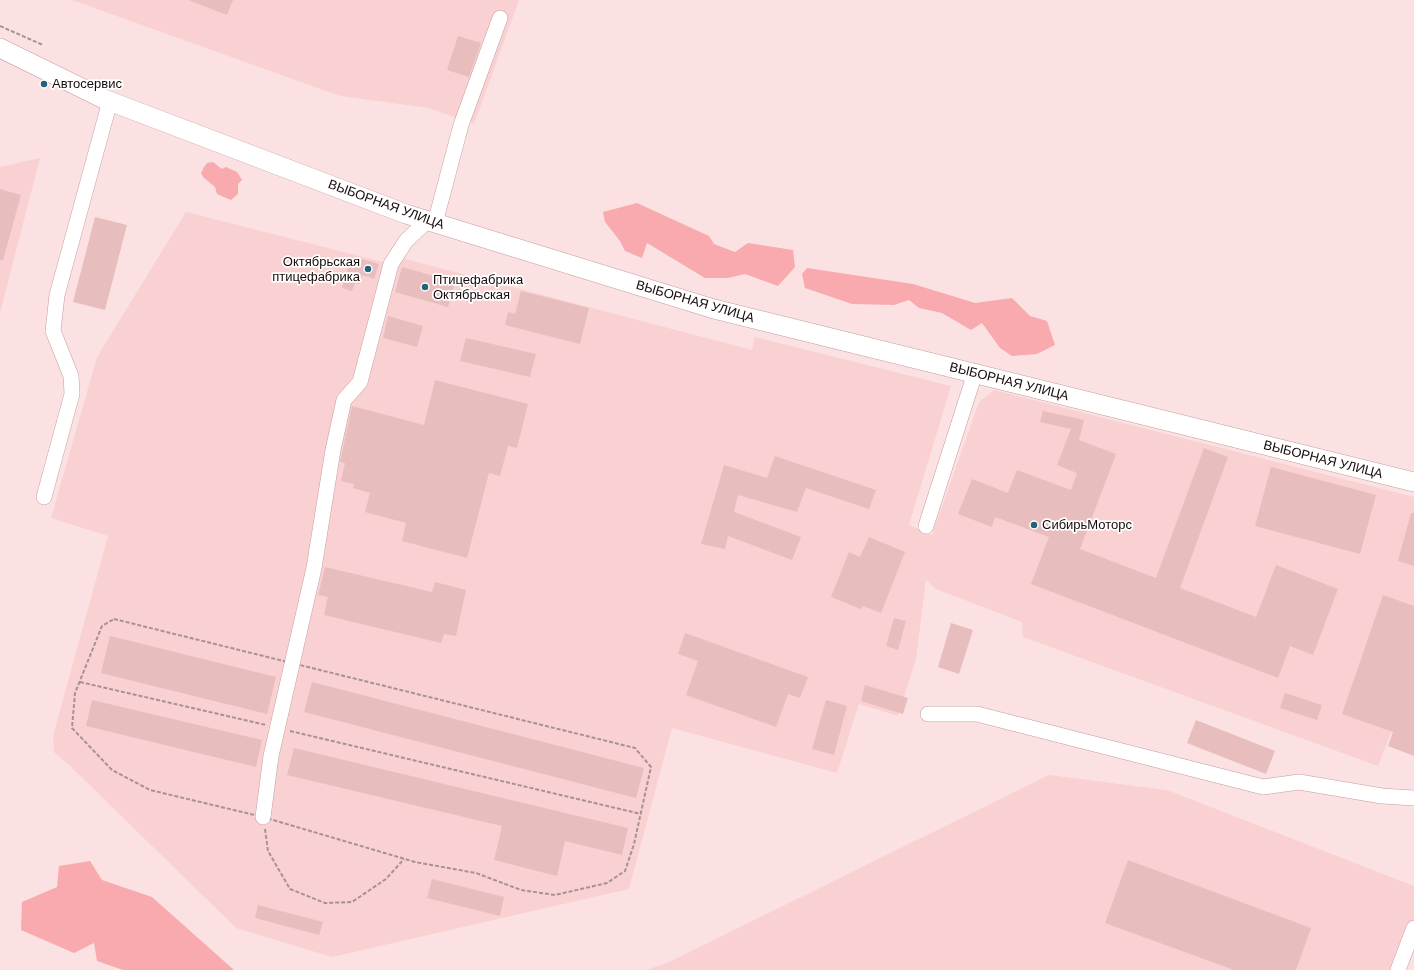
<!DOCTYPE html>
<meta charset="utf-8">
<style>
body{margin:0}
canvas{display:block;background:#fbe1e1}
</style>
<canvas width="1414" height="970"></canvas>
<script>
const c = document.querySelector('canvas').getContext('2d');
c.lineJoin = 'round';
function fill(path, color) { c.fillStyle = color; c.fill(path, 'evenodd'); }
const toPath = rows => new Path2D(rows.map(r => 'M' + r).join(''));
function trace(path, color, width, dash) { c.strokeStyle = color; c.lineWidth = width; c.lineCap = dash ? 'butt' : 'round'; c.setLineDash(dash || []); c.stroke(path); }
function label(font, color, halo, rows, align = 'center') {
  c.font = font + ' Arial,sans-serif'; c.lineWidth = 3.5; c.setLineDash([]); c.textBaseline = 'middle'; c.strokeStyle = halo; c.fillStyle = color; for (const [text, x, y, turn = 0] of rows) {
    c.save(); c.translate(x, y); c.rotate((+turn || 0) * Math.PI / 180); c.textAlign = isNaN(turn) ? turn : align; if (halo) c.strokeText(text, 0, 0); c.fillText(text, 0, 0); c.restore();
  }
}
const built = toPath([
 [72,0,519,0,474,124,429,108,340,96],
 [40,158,0,313,0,167],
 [186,212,391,264,398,257,752,350,755,337,951,386,909,525,932,535,979,402,994,390,1414,497,1414,675,1378,766,1023,637,1022,622,936,589,926,580,916,659,898,716,859,704,837,773,672,728,629,889,332,957,236,928,70,766,54,752,53,736,108,536,51,518,97,357],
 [1049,775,1167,790,1414,886,1414,922,1395,970,647,970,669,962]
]);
const green = toPath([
 [213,162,222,169,226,167,237,172,242,180,238,184,238,194,231,200,217,194,215,187,203,177,201,173,204,167,207,163],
 [637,203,709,236,714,244,735,252,748,243,793,250,795,267,778,286,745,274,728,278,705,278,647,243,642,258,625,251,620,241,605,222,603,212],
 [807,268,913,284,975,303,1012,298,1030,316,1047,321,1055,345,1037,354,1012,356,1000,348,982,323,971,330,942,313,919,308,909,300,894,305,852,304,805,288,802,274],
 [90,861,102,880,152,897,234,970,123,970,97,961,94,943,74,953,21,930,22,902,57,887,59,866]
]);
const building = toPath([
 [188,0,233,0,227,15],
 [458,36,481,43,469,77,447,70],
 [0,189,21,195,3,260,0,260],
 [95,217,127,225,105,310,73,302],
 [362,259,379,264,374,279,362,275,360,284,355,283,352,291,342,288,349,264,360,267],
 [402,267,455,282,448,307,395,292],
 [521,291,589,308,580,344,505,325,508,312,515,314],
 [388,316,423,326,417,347,383,338],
 [466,338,536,354,530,377,460,361],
 [435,380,528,404,517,448,508,446,500,476,489,473,467,558,402,541,406,523,365,512,370,493,353,488,354,484,341,481,345,463,340,462,352,406,424,425],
 [1043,411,1084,420,1079,440,1116,454,1080,549,1156,578,1204,448,1228,457,1180,588,1256,617,1276,565,1338,589,1313,655,1290,646,1278,678,1031,584,1049,537,995,517,992,527,958,514,972,479,1008,493,1017,470,1071,490,1077,473,1057,465,1071,429,1040,422],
 [775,456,876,490,869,509,806,488,797,512,738,495,734,512,801,537,792,560,728,536,725,549,701,544,724,465,767,478],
 [1271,467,1376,495,1360,554,1255,526],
 [1411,513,1414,513,1414,566,1398,561],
 [869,537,905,552,881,613,863,606,861,609,831,597,849,552,860,557],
 [325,567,432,592,435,582,466,590,456,636,444,634,441,643,324,615,328,597,318,595],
 [1383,595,1414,606,1414,756,1388,746,1393,732,1342,714],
 [894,618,906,621,898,650,886,646],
 [951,623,973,630,959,674,938,667],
 [685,633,808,677,800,698,788,694,776,727,686,695,698,661,678,654],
 [110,636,276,677,267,714,101,673],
 [312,682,644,768,636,798,304,712],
 [865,685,908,698,903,714,861,701],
 [1285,693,1322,705,1317,720,1280,708],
 [92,700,262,740,256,767,86,726],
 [826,700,847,706,834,755,812,749],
 [1196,720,1275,751,1266,774,1187,743],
 [294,748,628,828,622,855,565,841,557,876,494,860,502,826,287,775],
 [1128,860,1311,928,1296,970,1234,970,1105,923],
 [432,879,504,897,500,916,427,898],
 [258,905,323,922,319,935,255,918]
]);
const path = toPath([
 [0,26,43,45],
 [114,619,635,748,651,767,634,844,625,871,607,883,555,895,521,890,476,873,415,862,263,817,150,790,112,770,72,728,75,693,102,626,114,619],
 [80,682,266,725],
 [290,731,641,814],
 [265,829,268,851,290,889,325,903,352,902,386,879,404,859]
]);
const minor = toPath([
 [435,223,461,125,500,18],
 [44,497,72,394,71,376,53,331,57,295,110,101],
 [926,526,975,373],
 [928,714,977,714,1263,787,1299,782,1382,796,1414,798],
 [263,817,271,756,314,568,333,450,344,400,360,382,391,264,406,241,428,220],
 [1398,970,1414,928]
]);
const major = toPath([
 [0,48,104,99,406,214,714,309,1414,482]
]);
const markers = [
 [44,84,4,"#236278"],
 [368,269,4,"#236278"],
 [425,287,4,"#236278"],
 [1034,525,4,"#236278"]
];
const poiNames = [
 ["Автосервис",52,84],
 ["Октябрьская",360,262,"right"],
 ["птицефабрика",360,277,"right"],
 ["Птицефабрика",433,280],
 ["Октябрьская",433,295],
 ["СибирьМоторс",1042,525]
];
const streetNames = [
 ["ВЫБОРНАЯ УЛИЦА",386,205,20],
 ["ВЫБОРНАЯ УЛИЦА",695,302,16],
 ["ВЫБОРНАЯ УЛИЦА",1009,382,14],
 ["ВЫБОРНАЯ УЛИЦА",1323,460,14]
];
fill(built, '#fad1d2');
fill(green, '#f8aaaf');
fill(building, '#e7bdbe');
trace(minor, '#c69d9f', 16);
trace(major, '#c69d9f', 20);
trace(path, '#a79192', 2, [4, 2]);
trace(minor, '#fff', 15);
trace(major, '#fff', 19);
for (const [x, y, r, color] of markers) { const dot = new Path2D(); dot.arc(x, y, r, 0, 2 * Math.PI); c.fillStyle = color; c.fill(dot); trace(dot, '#fff', 1.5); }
label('13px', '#170a0b', '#fff', poiNames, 'left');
label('13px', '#170a0b', '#fff', streetNames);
</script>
